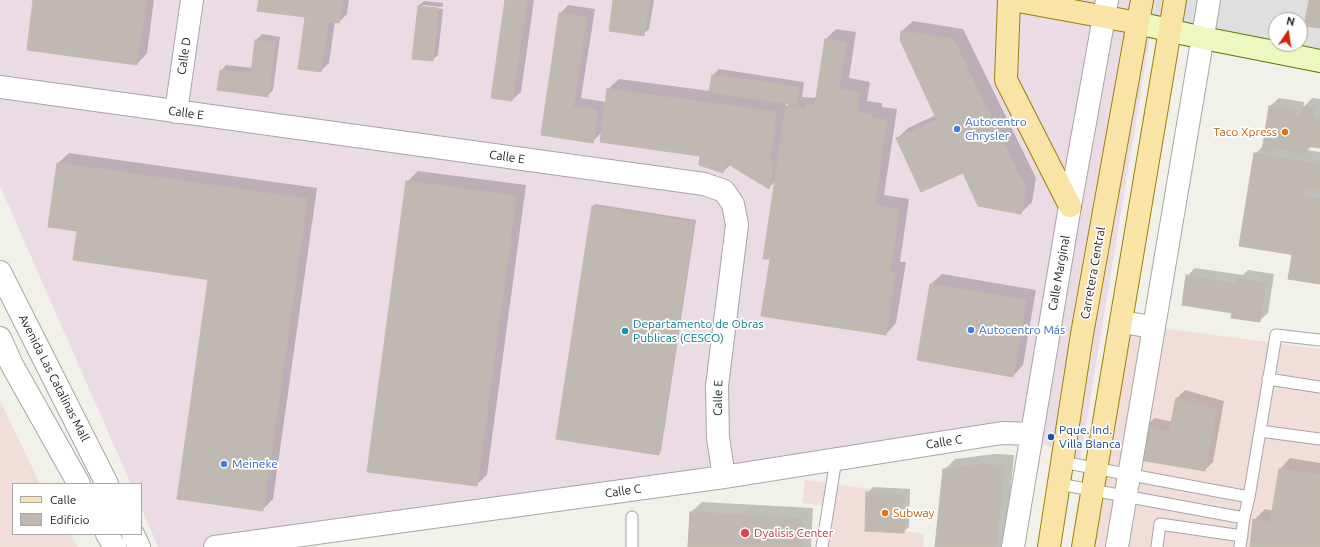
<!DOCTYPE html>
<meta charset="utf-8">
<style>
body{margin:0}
#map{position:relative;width:1320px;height:547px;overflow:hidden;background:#f1f0e9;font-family:Ubuntu,sans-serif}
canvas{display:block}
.legend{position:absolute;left:12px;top:483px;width:130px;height:52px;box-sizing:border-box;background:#fff;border:1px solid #a7a7a7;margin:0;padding:5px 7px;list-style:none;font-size:12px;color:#222}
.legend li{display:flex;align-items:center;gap:8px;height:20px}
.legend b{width:20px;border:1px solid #a7a7a7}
.north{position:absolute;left:1268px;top:12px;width:40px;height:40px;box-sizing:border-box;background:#fff;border:1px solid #a7a7a7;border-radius:50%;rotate:13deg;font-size:11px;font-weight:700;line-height:16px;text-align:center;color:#222}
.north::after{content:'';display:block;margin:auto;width:14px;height:18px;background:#cd2706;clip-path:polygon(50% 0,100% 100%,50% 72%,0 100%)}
</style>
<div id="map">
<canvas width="1320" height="547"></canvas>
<ul class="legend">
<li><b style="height:5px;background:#f9e3a6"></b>Calle</li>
<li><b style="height:11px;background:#bfb9b2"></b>Edificio</li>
</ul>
<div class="north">N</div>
</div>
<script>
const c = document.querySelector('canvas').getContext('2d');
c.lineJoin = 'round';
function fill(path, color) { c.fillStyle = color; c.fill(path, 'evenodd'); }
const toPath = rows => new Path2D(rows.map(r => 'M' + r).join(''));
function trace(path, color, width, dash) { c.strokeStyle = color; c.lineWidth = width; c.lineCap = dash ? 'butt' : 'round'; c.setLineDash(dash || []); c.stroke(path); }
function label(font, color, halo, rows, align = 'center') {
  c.font = font + ' Ubuntu,sans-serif'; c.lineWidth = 3.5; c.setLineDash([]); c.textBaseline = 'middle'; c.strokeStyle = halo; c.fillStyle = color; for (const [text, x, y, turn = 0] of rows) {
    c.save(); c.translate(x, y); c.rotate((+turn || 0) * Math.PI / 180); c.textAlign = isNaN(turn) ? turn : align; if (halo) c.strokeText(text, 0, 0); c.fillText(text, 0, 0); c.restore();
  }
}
const residential = toPath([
 [1156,0,1320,0,1320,60,1151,32],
 [1276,20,1300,20,1300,44,1276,44]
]);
const commercial = toPath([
 [1131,324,1320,349,1320,547,1095,547],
 [0,400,40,484,13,484,13,534,70,534,78,547,0,547],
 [805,480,870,489,865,525,924,534,923,547,821,547,827,506,802,503]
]);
const industrial = toPath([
 [0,0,1156,0,1080,461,1027,436,279,547,158,547,141,507,141,484,131,484,0,186]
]);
const shadow = toPath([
 [34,0,154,0,147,53,137,64],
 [260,0,349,0,347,14,339,22,335,21,329,63,321,71,306,17],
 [506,0,534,0,521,92,512,100],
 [615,0,654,0,649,29,643,34],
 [424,1,443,3,443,7,422,5,422,7,443,9,438,55,432,60,418,6],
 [568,5,595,9,581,98,606,102,608,89,619,79,710,91,713,75,719,69,804,82,802,97,814,98,817,96,825,40,836,29,856,32,849,78,870,82,867,101,882,103,882,107,897,109,884,195,909,199,900,262,906,262,896,323,886,334,771,259,775,181,769,188,731,164,723,172,701,155,602,132,592,142,542,134,560,14],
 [786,102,790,103,786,107],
 [913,21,963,29,1036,178,1032,202,1021,213,963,171,897,139,908,128,936,115,902,31],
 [262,34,280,37,273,90,267,96,221,71,226,65,252,68,256,40],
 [1279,98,1304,102,1303,108,1312,98,1320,99,1320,147,1312,146,1308,150,1320,152,1320,283,1289,278,1293,254,1255,154,1264,145,1270,106],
 [69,153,317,188,273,499,262,510,178,498,209,279,78,230,58,163],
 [418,171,526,185,487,475,476,485,407,182],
 [595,204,696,220,661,451,659,454,593,207],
 [1195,268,1243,275,1248,270,1274,274,1268,313,1259,321,1233,312,1187,276],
 [942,274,1036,290,1023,365,1013,376,931,284],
 [1185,390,1224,401,1213,462,1205,470,1146,426,1155,418,1172,422,1177,398],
 [995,454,1014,455,1005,547,936,547,944,470,955,459],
 [1290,458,1320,463,1320,547,1251,547,1254,520,1265,509,1273,511,1280,469],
 [873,487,910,489,909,527,903,532,867,493],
 [702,502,813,508,811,547,689,547,691,512]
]);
const building = toPath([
 [33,0,146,0,137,65,27,50,33,0],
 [259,0,342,0,339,23,328,21,321,72,298,69,305,17,257,11,259,0],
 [505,0,527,0,512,101,491,98,505,0],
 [613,0,649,0,644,36,609,31,613,0],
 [1309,0,1320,0,1320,28,1304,26,1309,0],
 [418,6,438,8,433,61,412,59,418,6],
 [559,13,587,17,573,107,598,110,593,143,541,135,559,13],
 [901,31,953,39,1026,189,1021,214,978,206,963,173,921,192,896,138,937,120,900,40,901,31],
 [825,39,846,43,839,89,860,92,857,112,872,114,871,118,887,120,874,205,899,209,890,272,895,273,886,335,761,316,770,259,763,259,786,106,807,109,807,104,815,105,825,39],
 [255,40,275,42,268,97,217,90,220,70,251,74,255,40],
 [712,75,799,87,796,105,709,92,712,75],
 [607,89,776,112,770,162,773,163,769,189,725,162,723,173,699,165,700,156,600,142,607,89],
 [1269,106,1296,110,1295,116,1301,117,1303,106,1314,108,1313,118,1320,119,1320,148,1307,146,1306,154,1274,148,1273,153,1262,151,1269,106],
 [1254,153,1320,164,1320,189,1305,187,1303,196,1320,199,1320,259,1239,246,1254,153],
 [57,163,307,199,294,292,73,260,77,231,48,227,57,163],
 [406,181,516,196,477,486,367,472,406,181],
 [592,206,694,222,659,455,556,439,592,206],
 [1292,255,1320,259,1320,284,1288,279,1292,255],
 [1186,275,1237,284,1238,278,1266,283,1260,322,1231,318,1232,313,1182,305,1186,275],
 [208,280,294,292,263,511,177,499,208,280],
 [930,284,1026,300,1013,377,917,360,930,284],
 [1176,398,1216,410,1205,471,1140,460,1145,426,1169,432,1176,398],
 [984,464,1004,466,996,547,935,547,943,469,984,464],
 [1279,469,1320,475,1320,547,1250,547,1253,519,1270,523,1279,469],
 [866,492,905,495,904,533,865,531,866,492],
 [690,512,803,518,801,547,688,547,690,512]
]);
const lane = toPath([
 [1268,379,1320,387],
 [1260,431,1320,439],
 [1062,462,1249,497],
 [1059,484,1244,518],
 [632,547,632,517],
 [822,547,836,459],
 [1157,547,1160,524,1242,536],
 [1240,547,1244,518,1249,497,1276,335,1320,340]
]);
const street = toPath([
 [0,87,704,184,724,191,733,204,737,225,717,386,718,438,724,477],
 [176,112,192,0],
 [0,272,107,484],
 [1121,322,1153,327],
 [0,338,12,365,79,484],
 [107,534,115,547],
 [133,534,139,547],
 [215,547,724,477,1002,433,1031,434],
 [1013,547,1070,206,1107,0],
 [1117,547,1209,0]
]);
const secondary = toPath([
 [1138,23,1203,38,1320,61]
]);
const primary = toPath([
 [1009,0,1006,80,1070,206],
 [1013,0,1138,23],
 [1049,547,1082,334,1142,0],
 [1083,547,1175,0]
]);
const markers = [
 [957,129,4,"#3f7fe0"],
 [1285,132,4,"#e8710a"],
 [971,330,4,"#3f7fe0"],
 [625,331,4,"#0f9aa8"],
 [1051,437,4,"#1a4fb4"],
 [224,464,4,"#3f7fe0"],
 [885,513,4,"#e8710a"],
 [745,533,5,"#e0444e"]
];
const streetNames = [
 ["Calle D",184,56,-82],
 ["Calle E",186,113,8],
 ["Calle E",507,157,8],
 ["Calle Marginal",1059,273,-80],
 ["Carretera Central",1093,273,-80],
 ["Avenida Las Catalinas Mall",54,378,63],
 ["Calle E",718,398,-89],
 ["Calle C",944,442,-9],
 ["Calle C",623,491,-8]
];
const shopNames = [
 ["Autocentro",965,122],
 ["Chrysler",965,136],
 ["Autocentro Más",979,330],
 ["Meineke",232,464]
];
const foodNames = [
 ["Taco Xpress",1277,132],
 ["Subway",893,513,"left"]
];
const cultureNames = [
 ["Departamento de Obras",633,324],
 ["Publicas (CESCO)",633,338]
];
const transitNames = [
 ["Pque. Ind.",1059,430],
 ["Villa Blanca",1059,444]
];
const healthNames = [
 ["Dyalisis Center",754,533]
];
fill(residential, '#e0dfdf');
fill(commercial, '#f1ded9');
fill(industrial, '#eadbe5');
fill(shadow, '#0003');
fill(building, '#bfb9b2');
trace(building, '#c3baab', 1);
trace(lane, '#a6a6a6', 13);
trace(street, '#a6a6a6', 24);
trace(secondary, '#5a7908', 24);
trace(primary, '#9b8105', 24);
trace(lane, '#fff', 11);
trace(street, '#fff', 22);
trace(secondary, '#ecf8c0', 22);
trace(primary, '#f9e3a6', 22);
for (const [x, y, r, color] of markers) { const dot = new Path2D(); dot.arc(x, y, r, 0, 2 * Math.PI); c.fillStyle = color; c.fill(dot); trace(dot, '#fff', 1.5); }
label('12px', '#222', '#fff', streetNames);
label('12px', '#366cbe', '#fff', shopNames, 'left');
label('12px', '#c56008', '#fff', foodNames, 'right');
label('12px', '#0d838f', '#fff', cultureNames, 'left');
label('12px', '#164399', '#fff', transitNames, 'left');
label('12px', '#be3a42', '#fff', healthNames, 'left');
</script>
